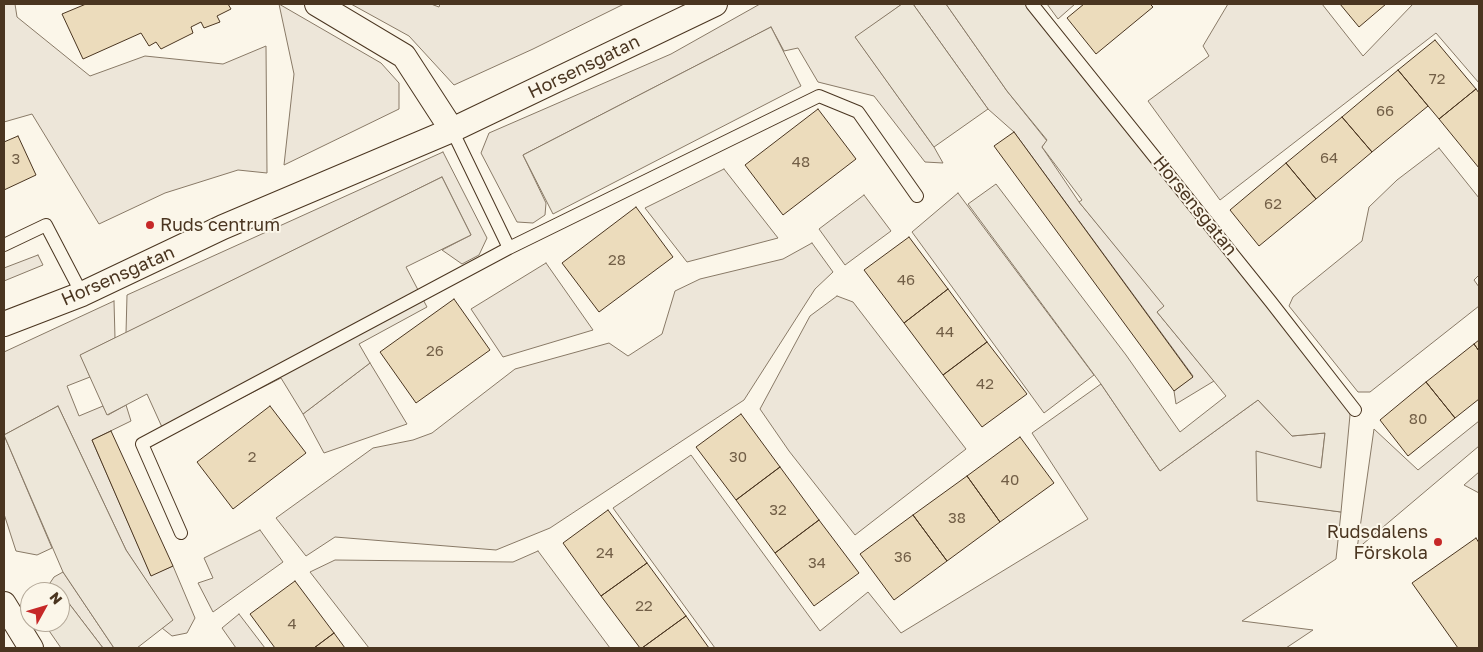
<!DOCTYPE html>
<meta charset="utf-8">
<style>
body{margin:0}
#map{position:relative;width:1483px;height:652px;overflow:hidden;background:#fbf6e9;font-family:"Golos Text",sans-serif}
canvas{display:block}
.frame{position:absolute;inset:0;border:5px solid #4a3520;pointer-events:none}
.north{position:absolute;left:20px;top:582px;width:50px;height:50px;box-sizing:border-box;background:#fbf6e9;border:1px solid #b4a999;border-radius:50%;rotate:51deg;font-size:14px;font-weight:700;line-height:20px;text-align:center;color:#4a3520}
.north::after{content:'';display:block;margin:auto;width:18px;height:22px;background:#c62828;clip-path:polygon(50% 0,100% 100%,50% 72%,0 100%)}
</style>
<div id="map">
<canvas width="1483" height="652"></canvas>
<div class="frame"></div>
<div class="north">N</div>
</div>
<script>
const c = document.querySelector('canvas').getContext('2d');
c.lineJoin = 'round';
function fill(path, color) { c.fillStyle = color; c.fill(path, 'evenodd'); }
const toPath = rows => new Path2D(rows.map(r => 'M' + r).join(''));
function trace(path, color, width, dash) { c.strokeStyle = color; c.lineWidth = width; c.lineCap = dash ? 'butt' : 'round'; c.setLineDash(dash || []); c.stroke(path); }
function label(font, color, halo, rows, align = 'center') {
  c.font = font + ' "Golos Text",sans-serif'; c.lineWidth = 4; c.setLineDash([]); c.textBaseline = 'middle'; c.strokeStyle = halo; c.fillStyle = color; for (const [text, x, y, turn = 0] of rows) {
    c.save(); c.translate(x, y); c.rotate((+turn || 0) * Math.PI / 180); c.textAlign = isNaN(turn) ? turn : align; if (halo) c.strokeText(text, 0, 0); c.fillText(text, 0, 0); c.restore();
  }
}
const green = toPath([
 [4,4,15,4,17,17,90,76,145,56,223,64,266,46,267,173,238,170,165,193,99,224,32,114,4,122,4,4],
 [279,4,381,63,399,83,399,109,284,165,294,74,279,4],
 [351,4,431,4,439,7,440,4,624,4,533,49,454,85,409,36,351,4],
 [760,4,902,4,856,38,934,147,943,163,925,162,874,96,818,82,798,48,784,51,771,27,523,155,546,203,545,215,533,223,517,222,481,153,489,133,671,54,760,4],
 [913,4,946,4,1007,91,1047,141,1042,147,1079,202,1165,306,1157,312,1214,381,1176,404,1174,391,1193,376,1014,132,988,109,913,4],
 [1047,4,1075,4,1058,19,1047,4],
 [1228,4,1322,4,1363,56,1413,4,1479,4,1479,83,1436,33,1220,200,1148,101,1209,56,1203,46,1228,4],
 [1439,148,1479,198,1479,275,1474,280,1479,287,1479,306,1370,392,1358,392,1289,306,1293,297,1362,241,1369,207,1397,180,1439,148],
 [443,152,487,238,479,255,462,264,442,250,471,235,442,177,126,333,127,295,443,152],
 [724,169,778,238,687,262,645,208,724,169],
 [958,193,1094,375,1044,413,912,232,958,193],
 [864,195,891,231,845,265,819,229,864,195],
 [812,243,833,272,815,289,744,400,550,528,496,550,335,537,306,556,276,518,373,448,413,440,432,433,515,369,609,343,628,356,662,334,675,291,700,279,783,259,812,243],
 [38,255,43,265,4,281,4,268,38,255],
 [546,263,593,330,503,357,471,309,546,263],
 [837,296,853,302,966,449,855,535,789,451,760,409,810,316,837,296],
 [114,301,115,338,81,355,90,377,67,386,79,416,103,406,108,415,126,405,131,421,92,440,151,575,173,566,195,618,187,633,172,636,162,628,172,620,126,550,58,406,4,435,52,548,37,555,16,551,4,514,4,352,114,301],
 [370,363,407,424,324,453,303,414,370,363],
 [1101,384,1160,471,1258,400,1292,436,1325,433,1321,468,1257,500,1341,512,1336,559,1242,621,1313,630,1286,648,715,648,613,508,691,455,820,631,868,592,901,633,1088,519,1032,433,1101,384],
 [1479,421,1479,446,1357,549,1374,429,1418,470,1479,421],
 [1479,472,1479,493,1464,485,1479,472],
 [260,530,283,562,213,612,198,583,213,578,204,558,260,530],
 [538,551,610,648,369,648,310,572,335,560,513,562,538,551],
 [63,572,114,648,103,648,61,593,44,592,54,577,63,572],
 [239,614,265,648,236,648,222,628,239,614]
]);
const parking = toPath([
 [902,4,913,4,988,109,934,147,855,37,902,4],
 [946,4,1032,4,1351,404,1341,512,1257,501,1256,451,1321,468,1325,433,1292,436,1258,400,1160,471,1101,384,968,204,996,184,1126,355,1180,432,1226,396,1157,312,1164,306,1079,202,1082,200,1042,147,1047,140,1007,91,946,4],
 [771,27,801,86,553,214,523,155,771,27],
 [442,177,471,235,406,267,427,307,359,344,370,363,303,414,281,378,166,436,147,394,107,415,80,355,442,177],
 [58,406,126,550,173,620,137,648,114,648,63,572,4,435,58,406],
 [60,593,61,593,103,648,61,648,43,622,60,622,60,593]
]);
const building = toPath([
 [86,4,228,4,231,9,217,16,220,22,204,28,201,22,191,27,193,33,161,49,156,42,149,46,141,33,83,59,62,14,86,4],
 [1084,4,1150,4,1153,7,1096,54,1067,18,1084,4],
 [1340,4,1386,4,1359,27,1340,4],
 [1435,40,1476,89,1439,119,1398,70,1435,40],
 [1398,70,1428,106,1372,152,1342,117,1398,70],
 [1476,89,1479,93,1479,168,1439,119,1476,89],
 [818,109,856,159,783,215,745,165,818,109],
 [1342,117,1372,152,1316,199,1286,163,1342,117],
 [1014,132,1193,377,1174,391,994,146,1014,132],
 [18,136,36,175,4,190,4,142,18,136],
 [1286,163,1316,199,1259,246,1230,210,1286,163],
 [636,207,673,257,599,312,562,263,636,207],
 [909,237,948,289,904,323,864,270,909,237],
 [948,289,987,342,943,375,904,323,948,289],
 [454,299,490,350,416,403,380,352,454,299],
 [1479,340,1479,351,1474,344,1479,340],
 [987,342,1027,394,982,427,943,375,987,342],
 [1474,344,1479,351,1479,399,1455,418,1426,382,1474,344],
 [1426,382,1455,418,1408,456,1380,420,1426,382],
 [270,406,306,453,233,509,197,462,270,406],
 [741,414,780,467,736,500,696,447,741,414],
 [111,431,173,566,151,576,92,440,111,431],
 [1020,437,1054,483,1000,522,967,476,1020,437],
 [780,467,819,520,775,553,736,500,780,467],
 [967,476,1000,522,947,561,913,515,967,476],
 [608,510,647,563,601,596,563,543,608,510],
 [913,515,947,561,894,600,860,554,913,515],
 [819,520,859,573,814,606,775,553,819,520],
 [1476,538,1479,543,1479,648,1458,648,1412,583,1476,538],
 [647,563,686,616,642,648,640,648,601,596,647,563],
 [295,581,334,633,314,648,275,648,250,614,295,581],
 [686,616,709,648,642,648,686,616],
 [334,633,345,648,314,648,334,633]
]);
const service = toPath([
 [1032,4,1271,302,1355,410],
 [452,130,509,248],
 [4,245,46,225,82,294],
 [181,533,142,444,509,248,819,96,858,112,917,196]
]);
const minor = toPath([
 [317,4,404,56,452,130],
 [4,324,82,294,223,227,452,130,715,4],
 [4,604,31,648]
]);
const markers = [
 [150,225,5,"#c62828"],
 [1438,542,5,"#c62828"]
];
const numberNames = [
 ["72",1437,79],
 ["66",1385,111],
 ["64",1329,158],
 ["3",16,159],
 ["48",801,162],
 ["62",1273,204],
 ["28",617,260],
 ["46",906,280],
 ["44",945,332],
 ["26",435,351],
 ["42",985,384],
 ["80",1418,419],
 ["2",252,457],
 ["30",738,457],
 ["40",1010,480],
 ["32",778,510],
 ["38",957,518],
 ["24",605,553],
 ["36",903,557],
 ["34",817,563],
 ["22",644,606],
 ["4",292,624]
];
const streetNames = [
 ["Horsensgatan",584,67,-26],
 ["Horsensgatan",1195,206,51],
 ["Horsensgatan",118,276,-24]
];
const poiNames = [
 ["Ruds centrum",160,225],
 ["Rudsdalens",1428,532,"right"],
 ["Förskola",1428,553,"right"]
];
fill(green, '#ede6d9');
trace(green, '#887966', 1);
fill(parking, '#ede7d9');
trace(parking, '#887966', 1);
fill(building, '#ecdcbc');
trace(building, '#4a3520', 1);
trace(service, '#4a3520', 14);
trace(minor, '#4a3520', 26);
trace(service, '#fbf6e9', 12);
trace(minor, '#fbf6e9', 24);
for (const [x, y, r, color] of markers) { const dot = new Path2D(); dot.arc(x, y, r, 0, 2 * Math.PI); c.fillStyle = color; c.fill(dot); trace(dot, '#fbf6e9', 2); }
label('15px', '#725f47', null, numberNames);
label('18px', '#4a3520', '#fbf6e9', streetNames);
label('18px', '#4a3520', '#fbf6e9', poiNames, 'left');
</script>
